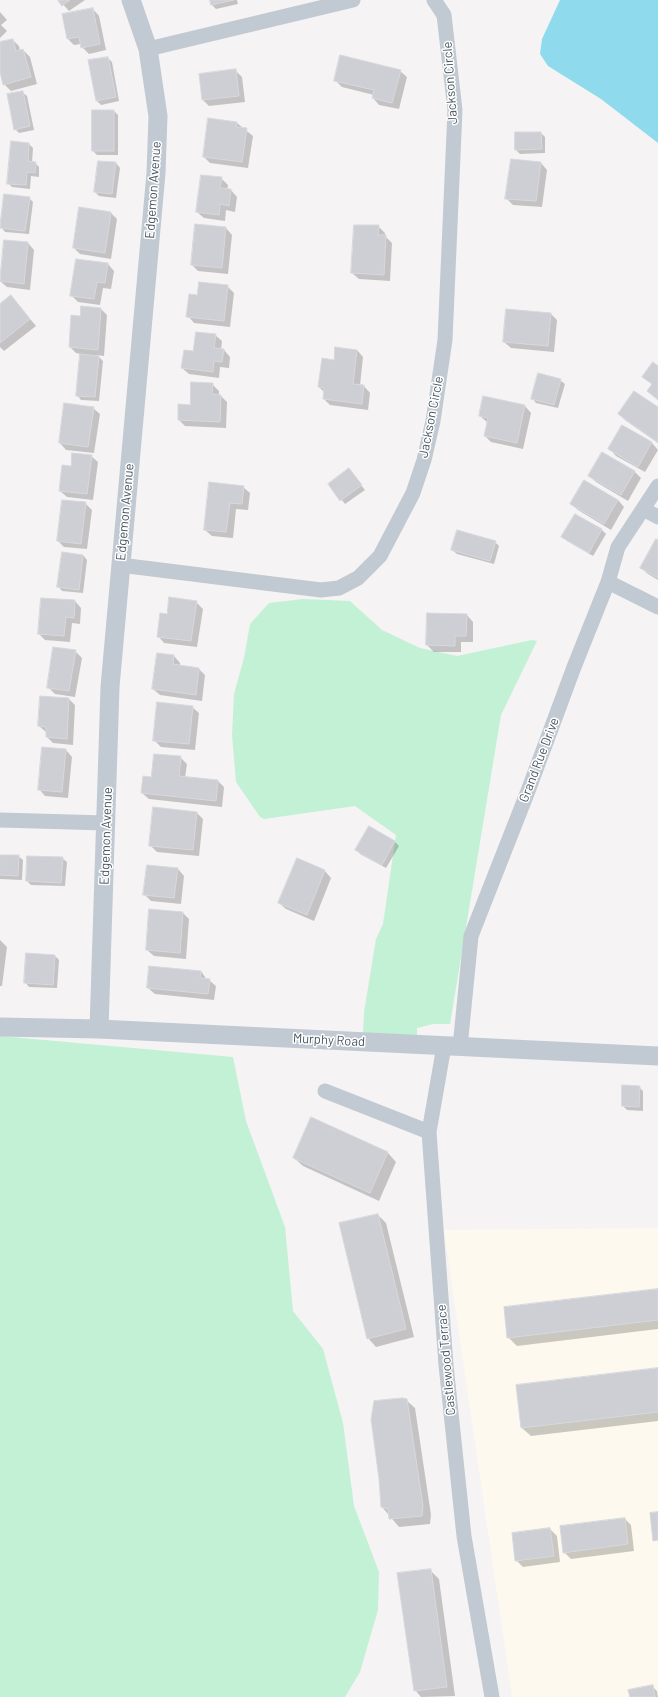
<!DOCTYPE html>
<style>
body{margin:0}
canvas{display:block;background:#f5f3f3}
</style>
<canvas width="658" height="1697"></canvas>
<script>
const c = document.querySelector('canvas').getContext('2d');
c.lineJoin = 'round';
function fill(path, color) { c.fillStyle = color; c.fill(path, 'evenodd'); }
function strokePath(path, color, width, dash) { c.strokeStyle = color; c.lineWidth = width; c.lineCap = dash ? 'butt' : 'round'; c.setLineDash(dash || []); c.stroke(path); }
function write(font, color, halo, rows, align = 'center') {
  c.font = font + ' Barlow,sans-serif'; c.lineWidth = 3; c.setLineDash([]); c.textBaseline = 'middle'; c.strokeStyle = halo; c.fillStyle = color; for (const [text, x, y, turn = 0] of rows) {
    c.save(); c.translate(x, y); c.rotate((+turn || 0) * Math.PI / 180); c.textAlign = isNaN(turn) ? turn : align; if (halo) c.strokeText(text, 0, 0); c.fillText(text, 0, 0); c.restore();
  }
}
fill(new Path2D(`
 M658,1228V1697H512L444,1230Z`), '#fdf9ef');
fill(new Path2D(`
 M303,599L350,601L382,630L420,648L457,656L532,640L537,641L501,715L450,1024H433L417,1028V1037L363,1034L364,1012L376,939L383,924L396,835L355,806L264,819L260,817L236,782L232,735L234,694L244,658L250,624L269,603Z
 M0,1036L233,1057L246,1121L285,1227L293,1311L323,1349L343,1423L354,1506L379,1572L378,1610L360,1672L345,1697H0Z`), '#c3f1d5');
fill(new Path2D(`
 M560,0H658V143L601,99L548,66L540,54L542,39Z`), '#90daee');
fill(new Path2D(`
 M59,0H85L69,11Z
 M211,0H237L238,4L216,9L212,5Z
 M93,9L99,16L106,50L89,54L82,47L81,44L74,45L68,39Z
 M0,12L7,20L1,25L7,31L0,38Z
 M13,40L19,46L20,51L23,50L30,57L37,84L11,91L4,84L0,68V43Z
 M108,58L112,62L119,101L101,105L97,101Z
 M235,70L242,77L245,102L209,106L203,100L200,74Z
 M400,71L407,77L399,109L379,105L373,98L374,95L342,87L335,80Z
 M22,92L27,96L34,130L19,133L15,129Z
 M114,111L118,115V155H97L93,151Z
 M237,123L253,136L248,168L210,163L204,157Z
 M516,133H541L545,137V153L520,154L516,150Z
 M29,144L33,148L32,163H35L39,167V177L31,176L30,189L12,187L8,183Z
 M512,160L541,163L547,170L542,207L513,205L506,198Z
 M116,163L120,168L116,198L99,196L95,192Z
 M221,178L228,185L227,190H231L237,197L235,212L226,210L225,221L204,218L197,212Z
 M29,198L33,202L29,234L5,232L1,227Z
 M80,208L111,213L117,219L111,259L80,254L74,248Z
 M378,226L385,233V236L392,243L390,281L359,279L352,273Z
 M226,228L232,235L228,274L198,271L192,265Z
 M28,243L34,250L30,290L7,287L0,281Z
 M108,264L114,271L111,289L103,288L100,305L78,302L71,295Z
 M227,286L234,293L230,327L194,323L188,316L198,296Z
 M11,296L36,326L4,351L0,347V305Z
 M82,307L101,309L107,315L104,356L97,355L103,361L99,401L81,400L77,395L81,354L76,353L70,347L81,317Z
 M551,314L557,320L554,352L511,348L504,342Z
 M215,335L222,341L221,350H224L230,357L229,368L220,367L219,378L189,374L182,368Z
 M357,350L363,357L360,386H364L370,393L368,410L330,405L324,399V392L319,387L335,361Z
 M560,380L565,384L558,408L536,403L532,398Z
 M212,384L219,391V396H221L227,402L226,428L185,426L179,420Z
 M484,397L525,406L531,413L523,449L491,442L485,436L488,423L480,416Z
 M65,404L93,408L100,414L94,453L66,450L60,443Z
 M658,409V443L625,420L619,414Z
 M623,426L652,443L658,450L645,472L616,456L610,449Z
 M91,456L98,462L93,500L67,497L60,491L71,467Z
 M634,471L641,478L628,501L596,482L589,476Z
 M351,473L365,490L345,504L329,484Z
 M243,487L250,493L248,510L236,509L233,538L212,536L205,530Z
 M618,500L624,507L611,530L578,510L571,504Z
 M85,503L92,510L87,549L64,547L58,541Z
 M575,515L602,530L606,534L593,556L567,541L563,537Z
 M658,541V580L648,574L641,568Z
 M495,542L499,546L494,564L457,554L452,550Z
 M63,553L83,555L87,560L83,593L62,591L58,586Z
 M75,601L81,608L80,624L72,623L70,642L45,640L39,634Z
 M196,602L203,609L197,647L164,643L158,636L168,615Z
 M428,614L467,615L473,622V642H461V652H434L427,645Z
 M75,651L82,658L75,697L55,694L48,687Z
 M174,656L180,663V666L199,669L205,675L202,701L160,695L153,689Z
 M69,699L75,705L73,745L53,743L47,737V733L39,726Z
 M192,707L199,713L195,750L161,747L154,740Z
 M66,750L72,757L68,798L45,796L39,789Z
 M180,757L187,764L185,778L218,781L224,787L222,807L149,799L142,793L152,778Z
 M197,813L203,819L199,856L157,852L150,845Z
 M369,827L395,842L399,846L386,868L360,854L356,849Z
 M0,856H18L23,860L22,880L0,879Z
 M62,858L67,862L65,886L31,885L27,881Z
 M297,860L325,871L331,878L314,921L286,909L279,903Z
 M178,869L184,876L181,904L151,901L144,894Z
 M183,913L189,919L186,959L154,956L147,950Z
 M0,940L7,947L2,986H0Z
 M55,956L59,960L57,988L29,987L25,982Z
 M201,971L207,980H209L216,986L214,1000L155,994L148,988Z
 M639,1087L643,1091V1111L627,1110L623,1106Z
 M311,1119L388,1153L396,1162L379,1201L303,1166L294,1158Z
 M378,1215L386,1223L414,1337L376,1347L368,1338Z
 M658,1290V1329L517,1346L508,1337Z
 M658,1369V1421L531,1436L522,1428Z
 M406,1400L415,1408L431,1515L430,1524L399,1527L382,1507Z
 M625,1519L631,1525L634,1551L571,1559L564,1552Z
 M550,1529L557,1536L560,1562L523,1567L516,1560Z
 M430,1570L439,1579L455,1696L421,1697L415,1690Z
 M652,1686L657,1691L658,1697H631Z`), '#0003');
const building = new Path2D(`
 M58,0H70L62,6Z
 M210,0H234L211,5Z
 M93,8L100,44L81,48L79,37L67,39L62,14Z
 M13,39L16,51L23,49L31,77L3,85L0,72V42Z
 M340,55L401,70L392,103L372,98L374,90L334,81Z
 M108,57L116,97L96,101L88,60Z
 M236,69L239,96L202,100L199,74Z
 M23,91L30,126L14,130L7,94Z
 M92,110H114V151H92Z
 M208,118L237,122L236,127L247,128L242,162L203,157Z
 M515,132H541L542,149L515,150Z
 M11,141L29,143L28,161L36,162L35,173L27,172L26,185L7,184Z
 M511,159L541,162L536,201L505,199Z
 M98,161L116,162L112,194L94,192Z
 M201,175L222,177L220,188L231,189L229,206L220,204L219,215L196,212Z
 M4,194L30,197L25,231L0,228Z
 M79,207L111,212L105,253L73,248Z
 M195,224L226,227L222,268L191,265Z
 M354,225H379L378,235H386L384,275L351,273Z
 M4,240L28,242L24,284L0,281Z
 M76,259L108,263L105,283L97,282L94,299L70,296Z
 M199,282L228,285L224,321L186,317L189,294L197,295Z
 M11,295L30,319L0,343V304Z
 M81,306L101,308L98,350L69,347L71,315L80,316Z
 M506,309L551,313L548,346L503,342Z
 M196,332L216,334L214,348L224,349L222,362L214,361L213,372L181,368L184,350L193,351Z
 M335,347L357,350L353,384L364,385L362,404L323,399L324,388L318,387L322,358L334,360Z
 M80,354L99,356L95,397L76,396Z
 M653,362L658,366V400L647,391L652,384L642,377Z
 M538,373L561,379L554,405L531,399Z
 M191,382L213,383L212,394L221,395L220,422L178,420V404L190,405Z
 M634,391L658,407V442L618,414Z
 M483,396L525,405L517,443L484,436L488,418L479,416Z
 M64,403L94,407L88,447L59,443Z
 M622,425L652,442L638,467L608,449Z
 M602,452L635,471L621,495L588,476Z
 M72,453L92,455L87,494L59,491L62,465L71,466Z
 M349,468L362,485L340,501L328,484Z
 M584,480L618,500L604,524L570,504Z
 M209,482L244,486L242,504L230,503L226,532L204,530Z
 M62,500L86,502L81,544L57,541Z
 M575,514L602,529L589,553L561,537Z
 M457,530L496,541L490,561L451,550Z
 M656,539L658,540V578L640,568Z
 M62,552L83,555L79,590L57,587Z
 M169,597L197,601L191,641L157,637L160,613L167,614Z
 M41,598L75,600L74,618L66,617L64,636L38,634Z
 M427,613L467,614L466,636H455V646L426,645Z
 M53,647L76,650L69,691L47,688Z
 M157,653L174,655L173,664L199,668L196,695L152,689Z
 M40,696L69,698L67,739L46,737V727L38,726Z
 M157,702L193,706L189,744L153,741Z
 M42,747L66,749L62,792L38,790Z
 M154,754L181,756L179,776L218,780L216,801L141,793L143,776L151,777Z
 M153,807L197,812L193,850L149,846Z
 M369,826L395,841L382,865L355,850Z
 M0,855H19L18,876L0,875Z
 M27,856L63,857L61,883L26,881Z
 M297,858L325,870L307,915L278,903Z
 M147,865L178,868L174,898L143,895Z
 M149,909L183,912L180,953L146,950Z
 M26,953L55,955L53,985L24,983Z
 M149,966L201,971L200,978L210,979L208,994L147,988Z
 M622,1085L640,1086L639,1107L622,1106Z
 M311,1117L388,1152L370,1193L293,1158Z
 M378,1214L406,1329L367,1339L339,1223Z
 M658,1289V1320L507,1338L504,1307Z
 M658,1368V1412L521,1428L516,1385Z
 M403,1398L407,1399L423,1506L422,1516L389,1519L388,1509L381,1507L379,1479L371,1419L374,1401Z
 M658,1512V1540L653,1541L650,1513Z
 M625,1518L628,1544L563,1553L560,1526Z
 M550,1528L554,1556L515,1561L512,1533Z
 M431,1569L447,1687L414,1691L397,1573Z
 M653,1685L655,1697H630L628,1690Z`);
fill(building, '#cdcfd5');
strokePath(building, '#d7d9de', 1);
strokePath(new Path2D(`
 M148,49L353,0
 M643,509L658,517
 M120,565L321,590L339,588L358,578L380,556L413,493L424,460L433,421L445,340L455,110L444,15L434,0
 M608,582L658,607
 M0,820L106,823
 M460,1047L471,936L528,791L574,667L608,582L618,547L658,486
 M325,1091L429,1132L446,1365L464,1536L492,1697
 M429,1132L444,1046`), '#c1cad2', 15);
strokePath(new Path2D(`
 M0,1027L99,1029L658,1056
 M99,1029L110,687L156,173L158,116L148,49L131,0`), '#c1cad2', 19);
write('13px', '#4a5661', '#fff', [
 ["Jackson Circle",450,83,-94],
 ["Edgemon Avenue",153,190,-86],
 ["Jackson Circle",431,417,-79],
 ["Edgemon Avenue",125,512,-85],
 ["Grand Rue Drive",539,760,-69],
 ["Edgemon Avenue",106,836,-88],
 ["Murphy Road",329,1040,3],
 ["Castlewood Terrace",446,1360,-95]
]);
</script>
